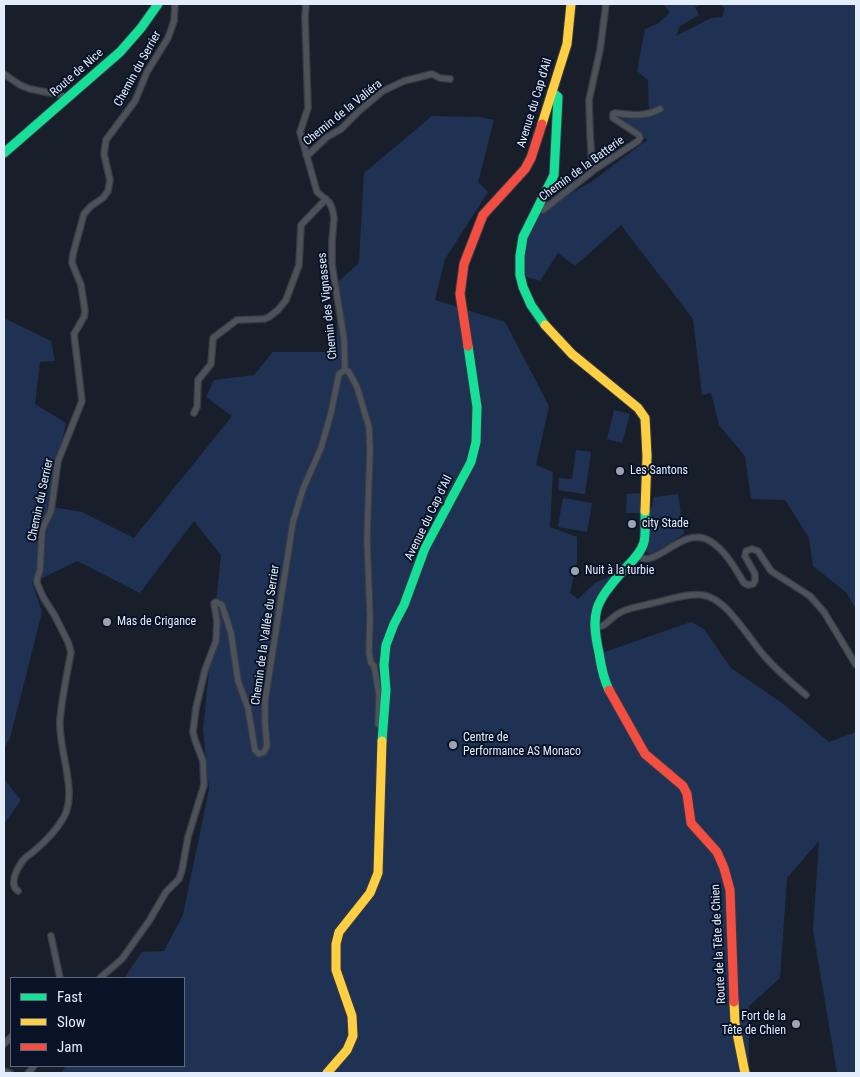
<!DOCTYPE html>
<meta charset="utf-8">
<style>
body{margin:0}
#map{position:relative;width:860px;height:1077px;overflow:hidden;background:#191f2a;font-family:"Roboto Condensed",sans-serif}
canvas{display:block}
.frame{position:absolute;inset:0;border:5px solid #e3ecfb;pointer-events:none}
.legend{position:absolute;left:10px;top:977px;width:175px;height:90px;box-sizing:border-box;background:#081328;border:1px solid #606a7c;margin:0;padding:6px 9px;list-style:none;font-size:15px;color:#e3ecfb}
.legend li{display:flex;align-items:center;gap:10px;height:25px}
.legend b{width:25px;border:1px solid #606a7c}
</style>
<div id="map">
<canvas width="860" height="1077"></canvas>
<div class="frame"></div>
<ul class="legend">
<li><b style="height:6px;background:#16e098"></b>Fast</li>
<li><b style="height:6px;background:#ffcf43"></b>Slow</li>
<li><b style="height:6px;background:#f24e42"></b>Jam</li>
</ul>
</div>
<script>
const c = document.querySelector('canvas').getContext('2d');
c.lineJoin = 'round';
function fill(path, color) { c.fillStyle = color; c.fill(path, 'evenodd'); }
function strokePath(path, color, width, dash) { c.strokeStyle = color; c.lineWidth = width; c.lineCap = dash ? 'butt' : 'round'; c.setLineDash(dash || []); c.stroke(path); }
function write(font, color, halo, rows, align = 'center') {
  c.font = font + ' "Roboto Condensed",sans-serif'; c.lineWidth = 4; c.setLineDash([]); c.textBaseline = 'middle'; c.strokeStyle = halo; c.fillStyle = color; for (const [text, x, y, turn = 0] of rows) {
    c.save(); c.translate(x, y); c.rotate((+turn || 0) * Math.PI / 180); c.textAlign = isNaN(turn) ? turn : align; if (halo) c.strokeText(text, 0, 0); c.fillText(text, 0, 0); c.restore();
  }
}
fill(new Path2D(`
 M663,4H701L695,7L699,15L680,26L676,36L711,18L722,17L725,8L719,4H856V609L847,593L813,566L809,538L785,500L751,499L745,456L719,425L711,393L702,395L693,319L621,225L575,266L558,253L540,281L524,276L525,243L536,214L591,182L647,140L620,118L649,115L648,80L637,71L645,29L659,23L670,12Z
 M432,116L480,117L494,120L478,182L488,192L445,259L435,300L505,322L549,406L536,465L553,472L550,527L577,537V562L570,593L578,599L595,583L613,575L598,601L589,627L596,655L691,622L704,629L731,668L782,703L829,742L856,732V1073H837L813,930L819,841L787,878L780,978L749,1006V1073H61L66,1066H184V978H124L142,952L164,951L183,915L209,789L203,729L221,555L194,521L140,593L77,561L32,583L42,612L10,738L4,749V318L51,341L55,361L40,362L35,404L66,423L47,506L82,512L134,538L232,416L206,397L214,380L254,375L273,352H336L339,281L359,263L364,173Z
 M614,410L630,414L622,443L607,439Z
 M576,450L591,452L585,494L558,490L559,478L572,479Z
 M642,493L641,513H626L627,494Z
 M678,494L684,534C675,539 658,552 650,554L646,552L648,545L649,509L652,507L654,497Z
 M563,498L592,503L587,532L558,527Z
 M4,779L21,800L4,824Z`), '#203254');
const street = new Path2D(`
 M306,4L305,17L308,108L300,132L317,192L329,202L332,208L334,218L332,242V265L344,339L345,370L349,372L357,387L369,427L370,449L367,539L370,616L369,653L371,663L374,666L379,694L378,724L382,727
 M4,74L20,85L30,89L61,95L66,99
 M306,155L309,154L327,137L341,129L358,112L383,91L404,81L432,74L440,78L450,79
 M594,170L592,165L590,133L589,100L600,50L606,4
 M537,210H543L594,170L638,141L640,138L639,135L613,118V114L615,113C632,115 645,117 660,109
 M194,413L197,407L198,380L211,364L213,338L237,320L264,319L269,317L278,310L286,300L299,265L301,225L326,199
 M637,555C655,572 682,524 710,541C725,550 735,568 744,583L748,585L753,584L755,581V574L745,556L746,551L752,549L758,551L771,571L810,596L824,612L856,665
 M594,628C604,628 609,620 616,615C625,608 638,607 649,604C665,601 685,593 702,595C729,598 750,643 769,661C780,673 793,684 806,695
 M18,891C8,884 18,866 25,858C28,855 31,854 34,851C45,842 57,829 64,817C78,790 58,750 60,720C62,697 67,674 71,652L68,642L55,616L43,597L37,583V579L40,570L42,532L44,525L51,511L58,461L82,401L74,334L84,317L85,311L81,285L72,263L73,254L84,214L91,206L103,198L108,191L110,180L104,154L106,140L135,101L147,72L168,38L174,21L175,4
 M51,936L60,978
 M100,978L122,959L149,921L166,892L179,879L182,870L188,837L204,785L203,761L195,740L193,732L196,708L205,670L216,641L217,621L214,603L216,602L222,605L231,633L238,681L248,708L255,750L259,754L264,752L267,746L265,723V701L293,522L303,489L321,448L331,413L339,374L345,370
 M4,1044L11,1037
 M4,1071L10,1073
 M28,1073L34,1066`);
const fast = new Path2D(`
 M4,153L120,52L141,28L158,4
 M545,325L531,305L523,287L520,275V256L523,237L554,175L558,97L552,92
 M609,690C603,678 601,666 599,653C590,613 595,603 621,573C629,564 641,554 644,542C646,533 645,520 645,511
 M382,741L386,690L384,665L386,645L394,624L404,605L425,548L471,462L476,442L477,407L468,346`);
const slow = new Path2D(`
 M542,124L567,44L571,4
 M545,325L572,354L638,408L645,418L647,456L645,511
 M734,1002L735,1023L745,1073
 M327,1073L347,1050L353,1036L352,1016L336,970V944L339,932L370,893L378,873L382,741`);
const jam = new Path2D(`
 M468,346L460,294L464,264L483,215L525,169L531,158L542,124
 M609,690L645,754L683,786L687,794L691,823L717,852L724,868L730,890L734,1002`);
strokePath(street, '#363b44', 8);
strokePath(fast, '#363b44', 11);
strokePath(slow, '#363b44', 11);
strokePath(jam, '#363b44', 11);
strokePath(street, '#4c515a', 5.5);
strokePath(fast, '#16e098', 9);
strokePath(slow, '#ffcf43', 9);
strokePath(jam, '#f24e42', 9);
for (const [x, y, r, color] of [
 [620,471,5,"#9ca4b2"],
 [632,524,5,"#9ca4b2"],
 [575,571,5,"#9ca4b2"],
 [107,622,5,"#9ca4b2"],
 [453,745,5,"#9ca4b2"],
 [796,1024,5,"#9ca4b2"]
]) { const dot = new Path2D(); dot.arc(x, y, r, 0, 2 * Math.PI); c.fillStyle = color; c.fill(dot); strokePath(dot, '#081328', 2); }
write('12px', '#e3ecfb', '#081328', [
 ["Chemin du Serrier",138,69,-61],
 ["Route de Nice",77,73,-41],
 ["Avenue du Cap d'Ail",535,103,-73],
 ["Chemin de la Valiéra",343,113,-39],
 ["Chemin de la Batterie",582,169,-36],
 ["Chemin des Vignasses",328,306,-96],
 ["Chemin du Serrier",41,500,-78],
 ["Avenue du Cap d'Ail",429,518,-64],
 ["Chemin de la Vallée du Serrier",266,635,-82],
 ["Route de la Tête de Chien",719,944,-93]
]);
write('12px', '#e3ecfb', '#081328', [
 ["Les Santons",630,471],
 ["city Stade",642,524],
 ["Nuit à la turbie",585,571],
 ["Mas de Crigance",117,622],
 ["Centre de",463,738],
 ["Performance AS Monaco",463,752],
 ["Fort de la",786,1017,"right"],
 ["Tête de Chien",786,1031,"right"]
], 'left');
</script>
